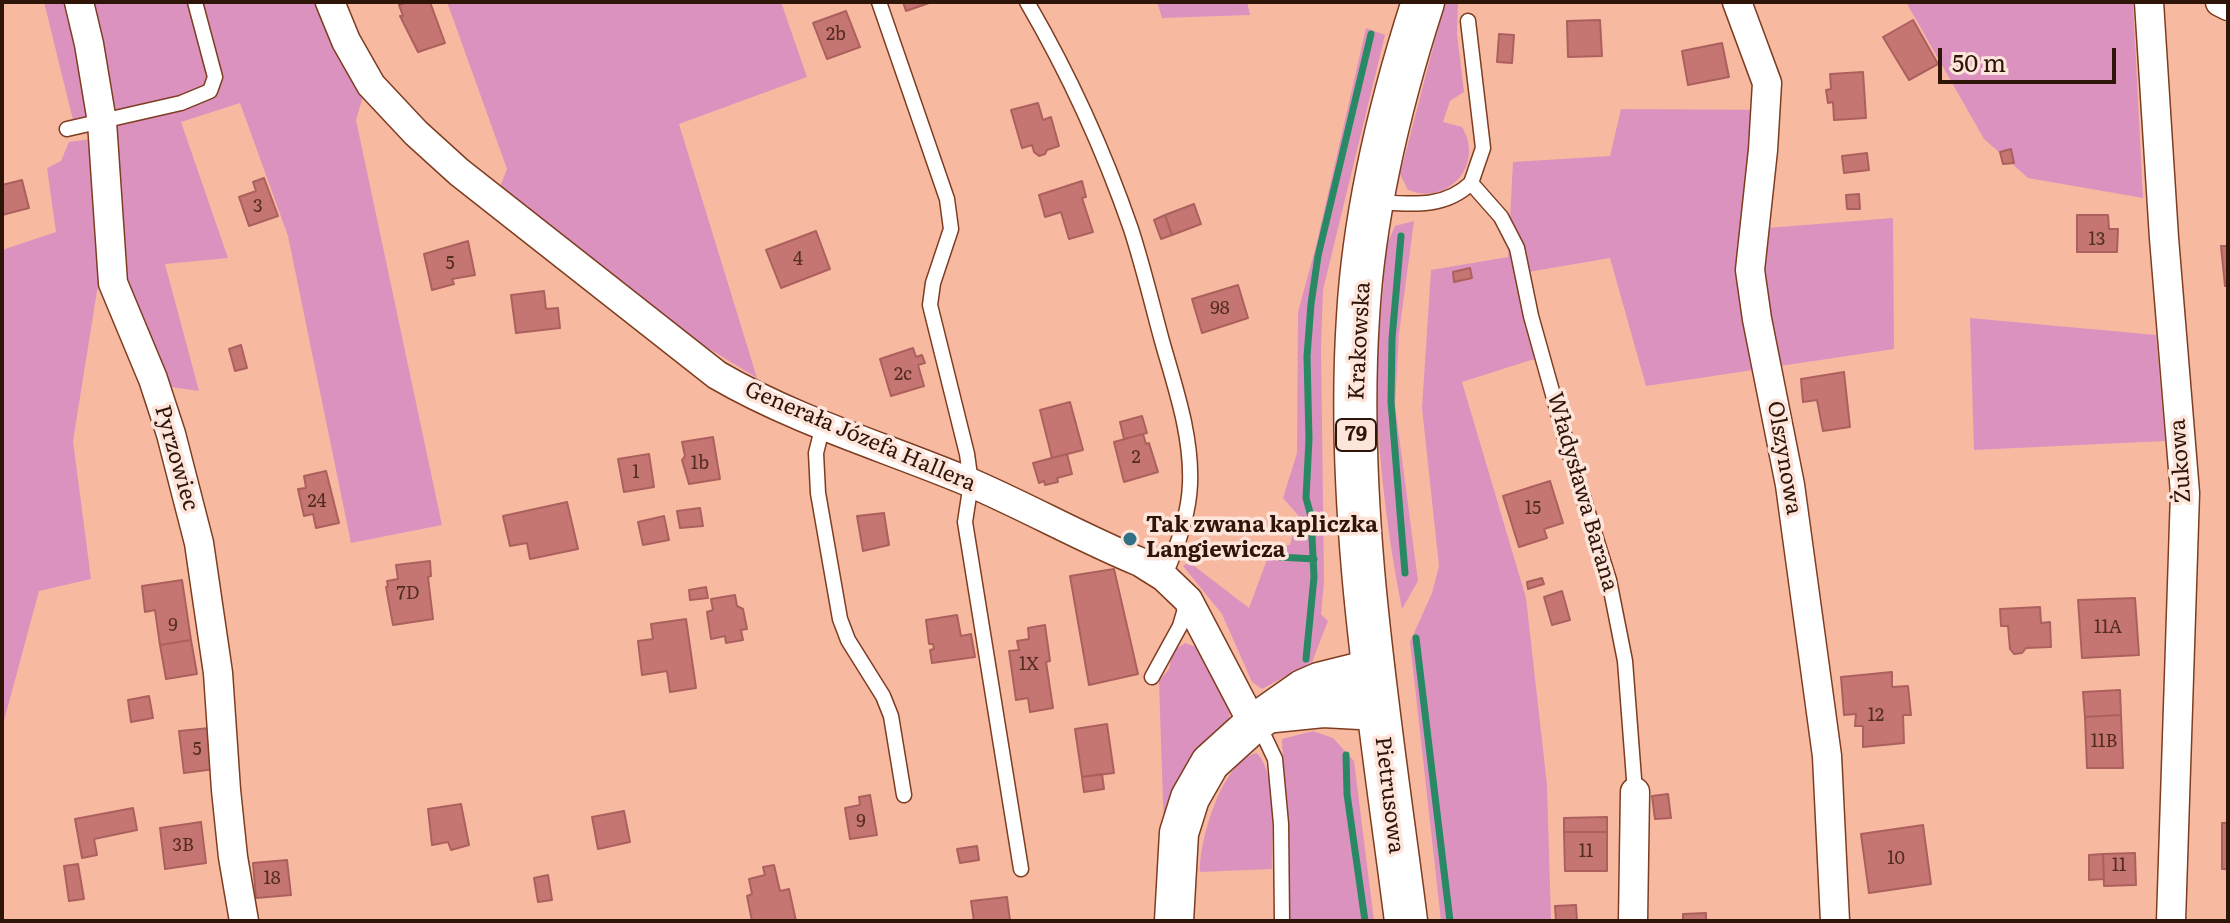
<!DOCTYPE html>
<meta charset="utf-8">
<style>
body{margin:0}
#map{position:relative;width:2230px;height:923px;overflow:hidden;background:#f7baa1;font-family:Literata,serif}
canvas{display:block}
.frame{position:absolute;inset:0;border:4px solid #2f1408;pointer-events:none}
.scale{position:absolute;left:1938px;top:48px;width:178px;height:36px;box-sizing:border-box;border:4px solid #2f1408;border-top:0;padding-left:10px;font-size:24px;line-height:28px;white-space:nowrap;color:#2f1408;-webkit-text-stroke:6px #fde5db;paint-order:stroke}
</style>
<div id="map">
<canvas width="2230" height="923"></canvas>
<div class="frame"></div>
<div class="scale">50 m</div>
</div>
<script>
const c = document.querySelector('canvas').getContext('2d');
c.lineJoin = 'round';
function fill(path, color) { c.fillStyle = color; c.fill(path, 'evenodd'); }
function strokePath(path, color, width, dash) { c.strokeStyle = color; c.lineWidth = width; c.lineCap = dash ? 'butt' : 'round'; c.setLineDash(dash || []); c.stroke(path); }
function write(font, color, halo, rows, align = 'center') {
  c.font = font + ' Literata,serif'; c.lineWidth = 7; c.setLineDash([]); c.textBaseline = 'middle'; c.strokeStyle = halo; c.fillStyle = color; for (const [text, x, y, turn = 0] of rows) {
    c.save(); c.translate(x, y); c.rotate((+turn || 0) * Math.PI / 180); c.textAlign = isNaN(turn) ? turn : align; if (halo) c.strokeText(text, 0, 0); c.fillText(text, 0, 0); c.restore();
  }
}
fill(new Path2D(`
 M44,2H73L95,109L87,117L73,120Z
 M88,2H321L364,93L356,120L442,525L351,543L288,236L240,103L181,122L228,258L165,264L199,391L164,386L122,279Z
 M447,2H781L807,77L679,124L757,378L700,343L500,187L507,169Z
 M1157,2H1247L1250,15L1162,18Z
 M1445,2H1458L1457,34L1464,92L1450,101L1443,122L1462,127C1485,165 1448,206 1408,190L1400,174Z
 M1906,2H2133L2143,198L2028,178L1984,139Z
 M1366,28L1385,35L1323,290L1321,347L1324,581L1321,614L1328,621L1312,662L1262,689L1252,682L1222,614L1183,566L1189,562L1249,608L1272,546L1290,545L1298,515L1283,498L1297,453L1298,312L1316,246Z
 M1621,109L1776,110L1767,228L1893,218L1894,349L1646,386L1610,258L1528,272L1551,361L1531,360L1462,382L1526,598L1547,785L1551,921H1441L1410,642L1432,593L1439,566L1422,408L1431,270L1508,257L1513,162L1610,156Z
 M92,139L103,278L97,291L73,441L91,579L39,591L2,728V250L56,232L47,168L61,161L69,142Z
 M1414,221L1399,334L1395,405L1418,581L1402,609C1390,549 1382,488 1378,427C1374,367 1382,304 1387,244L1395,226Z
 M1970,318L2156,335L2165,441L1974,450Z
 M1185,643L1199,648L1230,710L1229,721L1164,833L1159,681L1169,669L1173,651Z
 M1313,731L1333,738L1354,761L1374,921H1285L1288,865L1282,739Z
 M1257,753C1279,778 1271,836 1272,869L1200,872C1199,841 1222,760 1257,753Z`), '#dc92be');
strokePath(new Path2D(`
 M1401,236L1392,339L1391,402L1405,573
 M1279,557L1314,559
 M1416,638L1450,921
 M1306,659L1314,577L1311,516L1306,498L1309,439L1307,356L1311,304L1318,256L1371,34
 M1346,755L1347,794L1365,921`), '#298964', 7);
const building = new Path2D(`
 M408,2H430L445,43L418,52L400,16H403L399,5Z
 M903,2H929V3L906,11Z
 M846,11L860,47L827,59L813,23Z
 M1600,20L1602,56L1568,57L1567,21Z
 M1913,20L1938,64L1909,80L1883,37Z
 M1499,34L1514,35L1512,63L1497,62Z
 M1722,43L1729,77L1688,85L1682,51Z
 M1863,72L1866,118L1834,120L1833,102L1828,103L1826,90L1831,89L1830,74Z
 M1038,103L1043,120L1051,117L1059,146L1047,150L1045,154L1039,156L1034,152L1032,145L1022,148L1011,110Z
 M2011,149L2014,163L2003,164L2000,152Z
 M1867,153L1869,170L1844,173L1842,156Z
 M264,178L278,216L249,226L239,197L256,191L253,182Z
 M22,180L29,208L2,215V185Z
 M1082,181L1086,197L1082,198L1093,232L1069,239L1061,212L1045,217L1039,195Z
 M1859,194L1860,209H1847L1846,195Z
 M1194,204L1201,224L1172,235L1165,215Z
 M1165,215L1172,235L1161,239L1154,220Z
 M2077,215H2108L2109,229H2118L2117,252H2077Z
 M816,231L830,269L781,288L766,250Z
 M468,241L475,275L452,279L454,284L432,290L424,254Z
 M2221,246H2228V286H2225Z
 M1470,268L1472,278L1454,282L1453,272Z
 M1238,285L1248,318L1202,333L1192,299Z
 M544,291L546,309L558,308L560,328L516,333L511,295Z
 M241,345L247,368L235,371L229,349Z
 M913,348L916,357L922,355L925,363L918,365L924,386L891,396L880,359Z
 M1844,372L1850,427L1823,431L1817,400L1803,402L1801,379Z
 M1070,402L1083,450L1052,458L1040,410Z
 M1142,416L1147,433L1124,439L1120,422Z
 M1143,434L1146,444L1149,443L1158,472L1124,482L1114,442Z
 M713,437L720,479L689,484L682,460L685,456L682,442Z
 M649,454L654,487L624,492L618,459Z
 M1067,454L1072,474L1057,478L1058,482L1045,485L1044,481L1039,483L1033,463Z
 M326,471L339,523L316,528L313,514L304,516L298,489L306,488L304,476Z
 M1550,481L1563,523L1544,529L1547,538L1519,547L1503,496Z
 M567,502L578,549L530,559L527,543L510,546L503,516Z
 M700,508L703,526L680,528L677,511Z
 M884,513L889,545L863,551L857,516Z
 M664,516L669,540L643,545L638,522Z
 M430,561L431,576L428,577L433,619L393,625L386,587L388,586L387,581L398,579L396,565Z
 M1114,569L1138,674L1089,685L1070,576Z
 M1542,578L1544,584L1528,589L1527,582Z
 M182,580L191,640L160,645L155,610L145,612L142,586Z
 M706,587L708,598L690,600L689,590Z
 M1562,591L1570,620L1552,625L1544,597Z
 M735,595L737,606L743,609L747,629L741,630L743,640L726,643L725,636L711,639L707,612L713,610L711,599Z
 M2135,598L2139,655L2082,658L2078,600Z
 M2040,607L2041,623L2050,622L2051,647L2026,648L2022,653L2014,654L2010,649L2008,626H2001L2000,609Z
 M957,615L961,636L971,634L975,657L932,663L930,650L934,649L933,644H929L926,620Z
 M686,619L696,688L670,692L667,671L642,675L638,641L653,639L651,624Z
 M1045,625L1050,661L1046,662L1053,708L1030,712L1028,698L1016,700L1009,651L1019,650L1017,641L1029,639L1028,628Z
 M191,640L197,674L166,679L160,645Z
 M1892,672V687L1908,686L1911,715H1903L1904,743L1863,747V726H1855L1856,714L1844,715L1841,677Z
 M2120,690L2121,715L2085,717L2083,692Z
 M149,696L153,718L131,722L128,700Z
 M2121,715L2123,768H2087L2085,717Z
 M1107,724L1114,773L1082,777L1075,729Z
 M210,728L215,769L184,773L179,731Z
 M1102,774L1104,789L1084,792L1082,777Z
 M1668,794L1671,818L1655,819L1652,796Z
 M870,795L877,835L850,839L845,808L860,805L859,797Z
 M461,804L469,845L451,850L448,842L432,845L428,809Z
 M133,808L137,830L94,839L97,855L82,858L75,819Z
 M624,811L630,842L598,849L592,817Z
 M1607,817V832H1564V818Z
 M201,822L206,863L165,869L160,828Z
 M2222,823H2228V869H2222Z
 M1923,825L1931,884L1869,893L1861,834Z
 M1564,832H1607V871H1565Z
 M977,846L979,860L960,863L957,849Z
 M2135,853L2136,885L2104,886L2103,854Z
 M2103,854L2104,879L2089,880V855Z
 M287,860L291,895L256,898L253,863Z
 M78,864L84,899L69,901L64,866Z
 M774,865L780,891L789,889L796,921H752L747,896L752,894L749,879L765,875L763,867Z
 M548,875L552,900L538,902L534,878Z
 M1007,897L1010,921H974L971,901Z
 M1576,905L1577,921H1556L1555,906Z
 M1706,913V921H1683V914Z`);
fill(building, '#c57672');
strokePath(building, '#ac605d', 2);
const lane = new Path2D(`
 M879,2L947,199L951,229L933,283L930,305L967,454L971,483L965,522L1021,869
 M1027,2C1069,74 1104,151 1131,229C1143,266 1152,304 1162,341C1175,387 1192,435 1190,484C1189,516 1177,548 1164,577
 M1468,21L1483,148L1471,183
 M67,129L181,103L210,91L215,77L195,2
 M1376,202C1411,204 1444,209 1471,183L1501,217L1517,248L1531,316L1569,452L1609,580L1625,661L1635,792
 M823,425L816,453L818,493L840,619L848,640L883,696L891,716L904,795
 M1152,677L1180,626L1187,602
 M1253,724L1265,738L1275,759L1281,824L1282,921`);
const street = new Path2D(`
 M79,2L89,44L102,122L113,283L153,379L171,434L199,543L218,673L226,790L233,857L244,921
 M330,2L346,41L371,85L416,133L459,172L717,375C796,421 885,447 969,482C1027,507 1082,538 1140,562L1164,577L1188,600L1253,724
 M1737,2L1767,83L1763,150L1750,270L1757,319L1790,485L1827,756L1835,921
 M2149,2L2164,238L2185,493L2171,921
 M2220,2L2228,6
 M1633,921L1635,792`);
const secondary = new Path2D(`
 M1274,713L1323,708L1379,711
 M1174,921L1179,833L1190,798L1210,763L1253,724L1303,689L1319,682L1375,668`);
const primary = new Path2D(`
 M1406,921C1381,724 1345,516 1358,317C1364,213 1391,101 1423,2`);
strokePath(lane, '#7e3d20', 17);
strokePath(street, '#7e3d20', 31);
strokePath(secondary, '#7e3d20', 41);
strokePath(primary, '#7e3d20', 45);
strokePath(lane, '#fff', 14);
strokePath(street, '#fff', 28);
strokePath(secondary, '#fff', 38);
strokePath(primary, '#fff', 42);
for (const [x, y, r, color] of [
 [1130,539,8,"#327086"]
]) { const dot = new Path2D(); dot.arc(x, y, r, 0, 2 * Math.PI); c.fillStyle = color; c.fill(dot); strokePath(dot, '#fde5db', 3); }
write('18px', '#542c22', null, [
 ["2b",836,35],
 ["3",258,207],
 ["13",2097,240],
 ["4",798,260],
 ["5",450,264],
 ["98",1220,309],
 ["2c",903,375],
 ["2",1136,458],
 ["1b",700,464],
 ["1",636,473],
 ["24",317,502],
 ["15",1533,509],
 ["7D",408,594],
 ["9",173,626],
 ["11A",2108,628],
 ["1X",1029,665],
 ["12",1876,716],
 ["11B",2104,742],
 ["5",197,750],
 ["9",861,822],
 ["3B",183,846],
 ["11",1586,852],
 ["10",1896,859],
 ["11",2119,866],
 ["18",272,879]
]);
for (const [x, y, w] of [
 [1356,435,40]
]) { const box = new Path2D(); box.roundRect(x - w / 2, y - 16, w, 32, 6); c.fillStyle = '#fde5db'; c.fill(box); strokePath(box, '#2f1408', 2); }
write('bold 20px', '#2f1408', null, [
 ["79",1356,435]
]);
write('22px', '#2f1408', '#fde5db', [
 ["Krakowska",1360,341,-87],
 ["Generała Józefa Hallera",860,437,23],
 ["Pyrzowiec",176,458,74],
 ["Olszynowa",1784,458,80],
 ["Żukowa",2181,461,-94],
 ["Władysława Barana",1582,492,74],
 ["Pietrusowa",1389,795,83]
]);
write('bold 22px', '#2f1408', '#fde5db', [
 ["Tak zwana kapliczka",1146,526],
 ["Langiewicza",1146,551]
], 'left');
</script>
